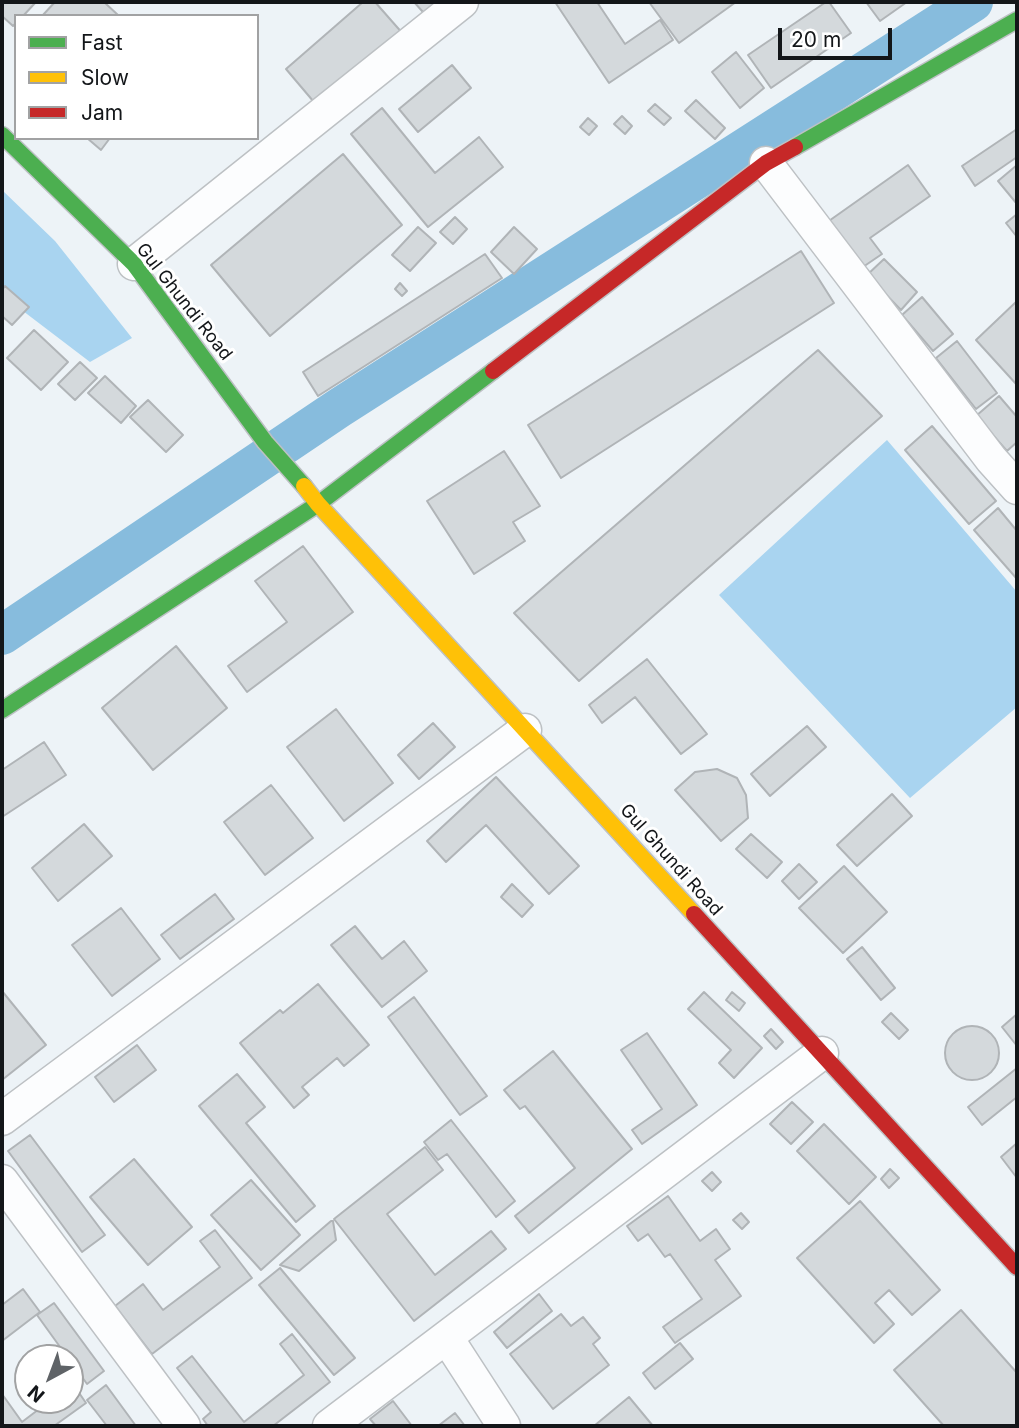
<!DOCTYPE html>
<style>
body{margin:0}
#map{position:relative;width:1019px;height:1428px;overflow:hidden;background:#edf3f7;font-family:Inter,sans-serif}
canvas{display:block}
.frame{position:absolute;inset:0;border:4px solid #131619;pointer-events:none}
.legend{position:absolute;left:14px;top:14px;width:245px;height:126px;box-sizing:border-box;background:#fff;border:2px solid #a1a2a3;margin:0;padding:9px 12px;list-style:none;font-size:21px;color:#131619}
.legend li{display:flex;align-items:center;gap:14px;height:35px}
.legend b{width:35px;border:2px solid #a1a2a3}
.north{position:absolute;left:14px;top:1344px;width:70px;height:70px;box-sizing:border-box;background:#fff;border:2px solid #a1a2a3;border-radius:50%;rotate:221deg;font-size:19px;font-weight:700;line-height:28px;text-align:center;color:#131619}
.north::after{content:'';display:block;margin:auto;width:24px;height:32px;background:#5f6367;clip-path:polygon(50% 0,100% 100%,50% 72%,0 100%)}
.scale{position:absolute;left:778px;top:28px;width:114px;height:32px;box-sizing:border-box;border:4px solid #131619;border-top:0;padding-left:9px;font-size:21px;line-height:24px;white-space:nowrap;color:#131619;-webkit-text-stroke:5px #fff;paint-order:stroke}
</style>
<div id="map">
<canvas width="1019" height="1428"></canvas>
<div class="frame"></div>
<ul class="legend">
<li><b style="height:9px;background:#4caf50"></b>Fast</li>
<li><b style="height:9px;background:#ffc107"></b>Slow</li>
<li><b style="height:9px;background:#c62828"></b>Jam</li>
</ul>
<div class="north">N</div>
<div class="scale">20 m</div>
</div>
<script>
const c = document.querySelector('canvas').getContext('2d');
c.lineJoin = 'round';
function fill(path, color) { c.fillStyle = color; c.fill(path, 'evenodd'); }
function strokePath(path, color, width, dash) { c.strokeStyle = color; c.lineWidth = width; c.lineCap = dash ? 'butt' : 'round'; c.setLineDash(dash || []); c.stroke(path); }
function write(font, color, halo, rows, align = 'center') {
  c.font = font + ' Inter,sans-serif'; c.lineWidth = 6; c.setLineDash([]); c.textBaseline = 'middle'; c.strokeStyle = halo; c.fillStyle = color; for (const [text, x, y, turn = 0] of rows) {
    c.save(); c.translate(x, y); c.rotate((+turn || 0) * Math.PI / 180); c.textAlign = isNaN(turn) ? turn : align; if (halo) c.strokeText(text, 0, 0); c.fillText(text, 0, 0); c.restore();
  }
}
fill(new Path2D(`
 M2,190L55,241L132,338L90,362L2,295Z
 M887,440L1017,592V707L910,798L719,595Z`), '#a9d4f0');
strokePath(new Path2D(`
 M2,635L339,408L973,2`), '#87bcdd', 40);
const building = new Path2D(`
 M2,2H36L23,16H16V23L13,26L2,16Z
 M55,2H104L119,16H42Z
 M363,2H375L404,35L319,108L286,69Z
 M414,2H453L431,21Z
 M555,2H597L625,44L660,20L673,40L609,83Z
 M649,2H736L679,43Z
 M826,2H829L851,33L771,88L748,55Z
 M866,2H907L880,21Z
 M736,52L764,88L740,108L712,72Z
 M452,65L471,88L418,132L399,109Z
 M696,100L725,128L715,139L685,111Z
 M655,104L671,118L664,125L648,111Z
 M382,108L435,173L479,137L503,167L428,227L351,134Z
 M622,116L632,126L625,134L614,124Z
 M588,118L597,126L589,135L580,127Z
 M1017,129V157L975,186L962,166Z
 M87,138H110L101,150Z
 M343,154L402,225L270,336L211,265Z
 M908,165L930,196L870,238L882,254L860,269L826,223Z
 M1017,165V204L998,181Z
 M1017,214V237L1006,223Z
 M455,217L467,229L453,244L440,232Z
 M418,227L436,243L410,271L392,255Z
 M514,227L537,249L514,274L491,252Z
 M801,251L834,303L561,478L528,425Z
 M485,254L502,278L318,396L303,372Z
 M884,259L917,292L901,310L867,275Z
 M400,283L407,291L402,296L395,289Z
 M5,286L29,307L12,325L2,316V290Z
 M922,297L953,334L933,351L902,315Z
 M1017,301V385L976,340Z
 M34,330L68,362L41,390L7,358Z
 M957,341L997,393L976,409L936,358Z
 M818,350L882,416L579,681L514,613Z
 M80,362L97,378L75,400L58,384Z
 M105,376L136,406L121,423L88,393Z
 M999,396L1017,417V442L1007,451L976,416Z
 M148,400L183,435L166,452L130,417Z
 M932,426L996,501L969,524L905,450Z
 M504,451L540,506L513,522L525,541L474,574L427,501Z
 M998,508L1017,531V579L974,530Z
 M303,546L353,612L247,692L228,666L287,622L255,581Z
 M176,646L227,708L153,770L102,708Z
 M647,659L707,734L681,754L635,697L602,723L589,705Z
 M336,709L393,783L344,821L287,747Z
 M433,723L455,747L419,779L398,755Z
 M807,726L826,747L770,796L751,774Z
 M44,742L66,775L2,817V770Z
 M717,769L737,778L746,795L748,818L721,841L675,790L695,772Z
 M496,777L579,866L549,894L486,825L446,862L427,841Z
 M271,785L313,838L265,875L224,822Z
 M892,794L912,816L857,866L837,845Z
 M84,824L112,856L58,901L32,868Z
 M751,834L782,862L767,878L736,849Z
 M799,864L817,882L799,899L782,881Z
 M844,866L887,912L843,953L799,908Z
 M512,884L533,905L522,917L501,897Z
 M215,894L234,919L180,959L161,935Z
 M121,908L160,959L112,996L72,945Z
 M355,926L382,959L404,941L427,971L382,1007L331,945Z
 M862,947L895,988L881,1000L847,959Z
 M318,984L369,1045L344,1066L337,1058L302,1087L309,1095L294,1108L240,1043L280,1010L283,1013Z
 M2,991L46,1045L2,1080Z
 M704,992L762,1048L734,1078L719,1063L731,1050L688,1009Z
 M732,992L745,1003L739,1011L726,1000Z
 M414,997L487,1096L460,1115L388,1017Z
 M891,1013L908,1030L899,1039L882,1022Z
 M1017,1014V1046L1002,1027Z
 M945 1053a27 27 0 1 1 54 0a27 27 0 1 1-54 0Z
 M771,1029L783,1042L776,1049L764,1036Z
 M647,1033L697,1105L642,1144L632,1130L662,1109L621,1050Z
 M137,1045L156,1070L114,1102L95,1077Z
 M553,1051L632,1149L529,1233L515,1216L575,1168L525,1106L520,1109L504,1090Z
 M1017,1068V1097L982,1125L968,1107Z
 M237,1074L265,1107L246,1123L315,1206L296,1222L199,1106Z
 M792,1102L813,1122L791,1144L770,1124Z
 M451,1120L515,1201L496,1217L447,1154L438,1160L424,1142Z
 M824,1124L876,1177L849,1204L797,1151Z
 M30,1135L105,1235L82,1252L8,1151Z
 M1017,1143V1178L1001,1157Z
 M425,1147L443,1170L387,1214L435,1275L491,1231L506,1249L414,1321L334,1219Z
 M134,1159L192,1227L148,1265L90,1197Z
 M890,1169L899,1178L889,1188L881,1179Z
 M712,1172L721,1182L712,1191L702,1181Z
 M251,1180L300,1235L261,1270L211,1215Z
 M668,1196L700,1241L716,1229L730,1249L715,1260L741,1296L675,1343L663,1327L702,1299L670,1254L665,1257L648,1234L638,1241L627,1226Z
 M860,1201L940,1290L912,1315L889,1290L875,1303L894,1324L874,1343L797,1258Z
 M741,1213L749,1222L742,1229L733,1220Z
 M331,1221H333L336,1240L299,1271L280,1265Z
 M215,1230L252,1278L152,1354L115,1306L143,1284L163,1310L220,1267L200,1241Z
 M280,1268L355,1358L334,1375L259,1285Z
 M23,1289L40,1312L2,1341V1305Z
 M539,1294L552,1311L507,1348L494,1332Z
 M54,1303L104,1371L87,1384L70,1360V1358H68L37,1315Z
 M961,1310L1017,1373V1426H944L894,1370Z
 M561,1314L571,1326L583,1317L600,1338L593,1344L609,1365L553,1409L510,1354Z
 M292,1334L330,1382L273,1426H208L203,1419L211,1412L177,1368L192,1356L244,1422L304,1375L280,1344Z
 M680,1343L693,1359L655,1389L643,1373Z
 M73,1384L86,1403L54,1426H2V1394L22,1422L51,1400H70V1386Z
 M106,1385L136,1426H107L87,1400Z
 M629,1397L653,1426H594Z
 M393,1401L412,1426H376L370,1419Z
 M455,1413L465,1426H438Z`);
fill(building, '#d4d9dc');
strokePath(building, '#b0b4b7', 2);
const street = new Path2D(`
 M766,163L991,459L1017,488
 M134,264L462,2
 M2,1119L525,730
 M2,1181L184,1426
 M447,1338L504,1426
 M329,1426L822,1053`);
const fast = new Path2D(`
 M2,135L134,264L265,442L304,486
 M795,147L1017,20
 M2,710L318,504L493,371`);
const slow = new Path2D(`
 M304,486L318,504L694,914`);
const jam = new Path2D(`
 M493,371L766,163L795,147
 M694,914L1017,1267`);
strokePath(street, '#bdc1c4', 35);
strokePath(fast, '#bdc1c4', 19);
strokePath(slow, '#bdc1c4', 19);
strokePath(jam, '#bdc1c4', 19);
strokePath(street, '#fcfdfe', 32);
strokePath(fast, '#4caf50', 16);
strokePath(slow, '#ffc107', 16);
strokePath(jam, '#c62828', 16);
write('18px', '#131619', '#fff', [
 ["Gul Ghundi Road",184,302,52],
 ["Gul Ghundi Road",671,860,48]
]);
</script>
